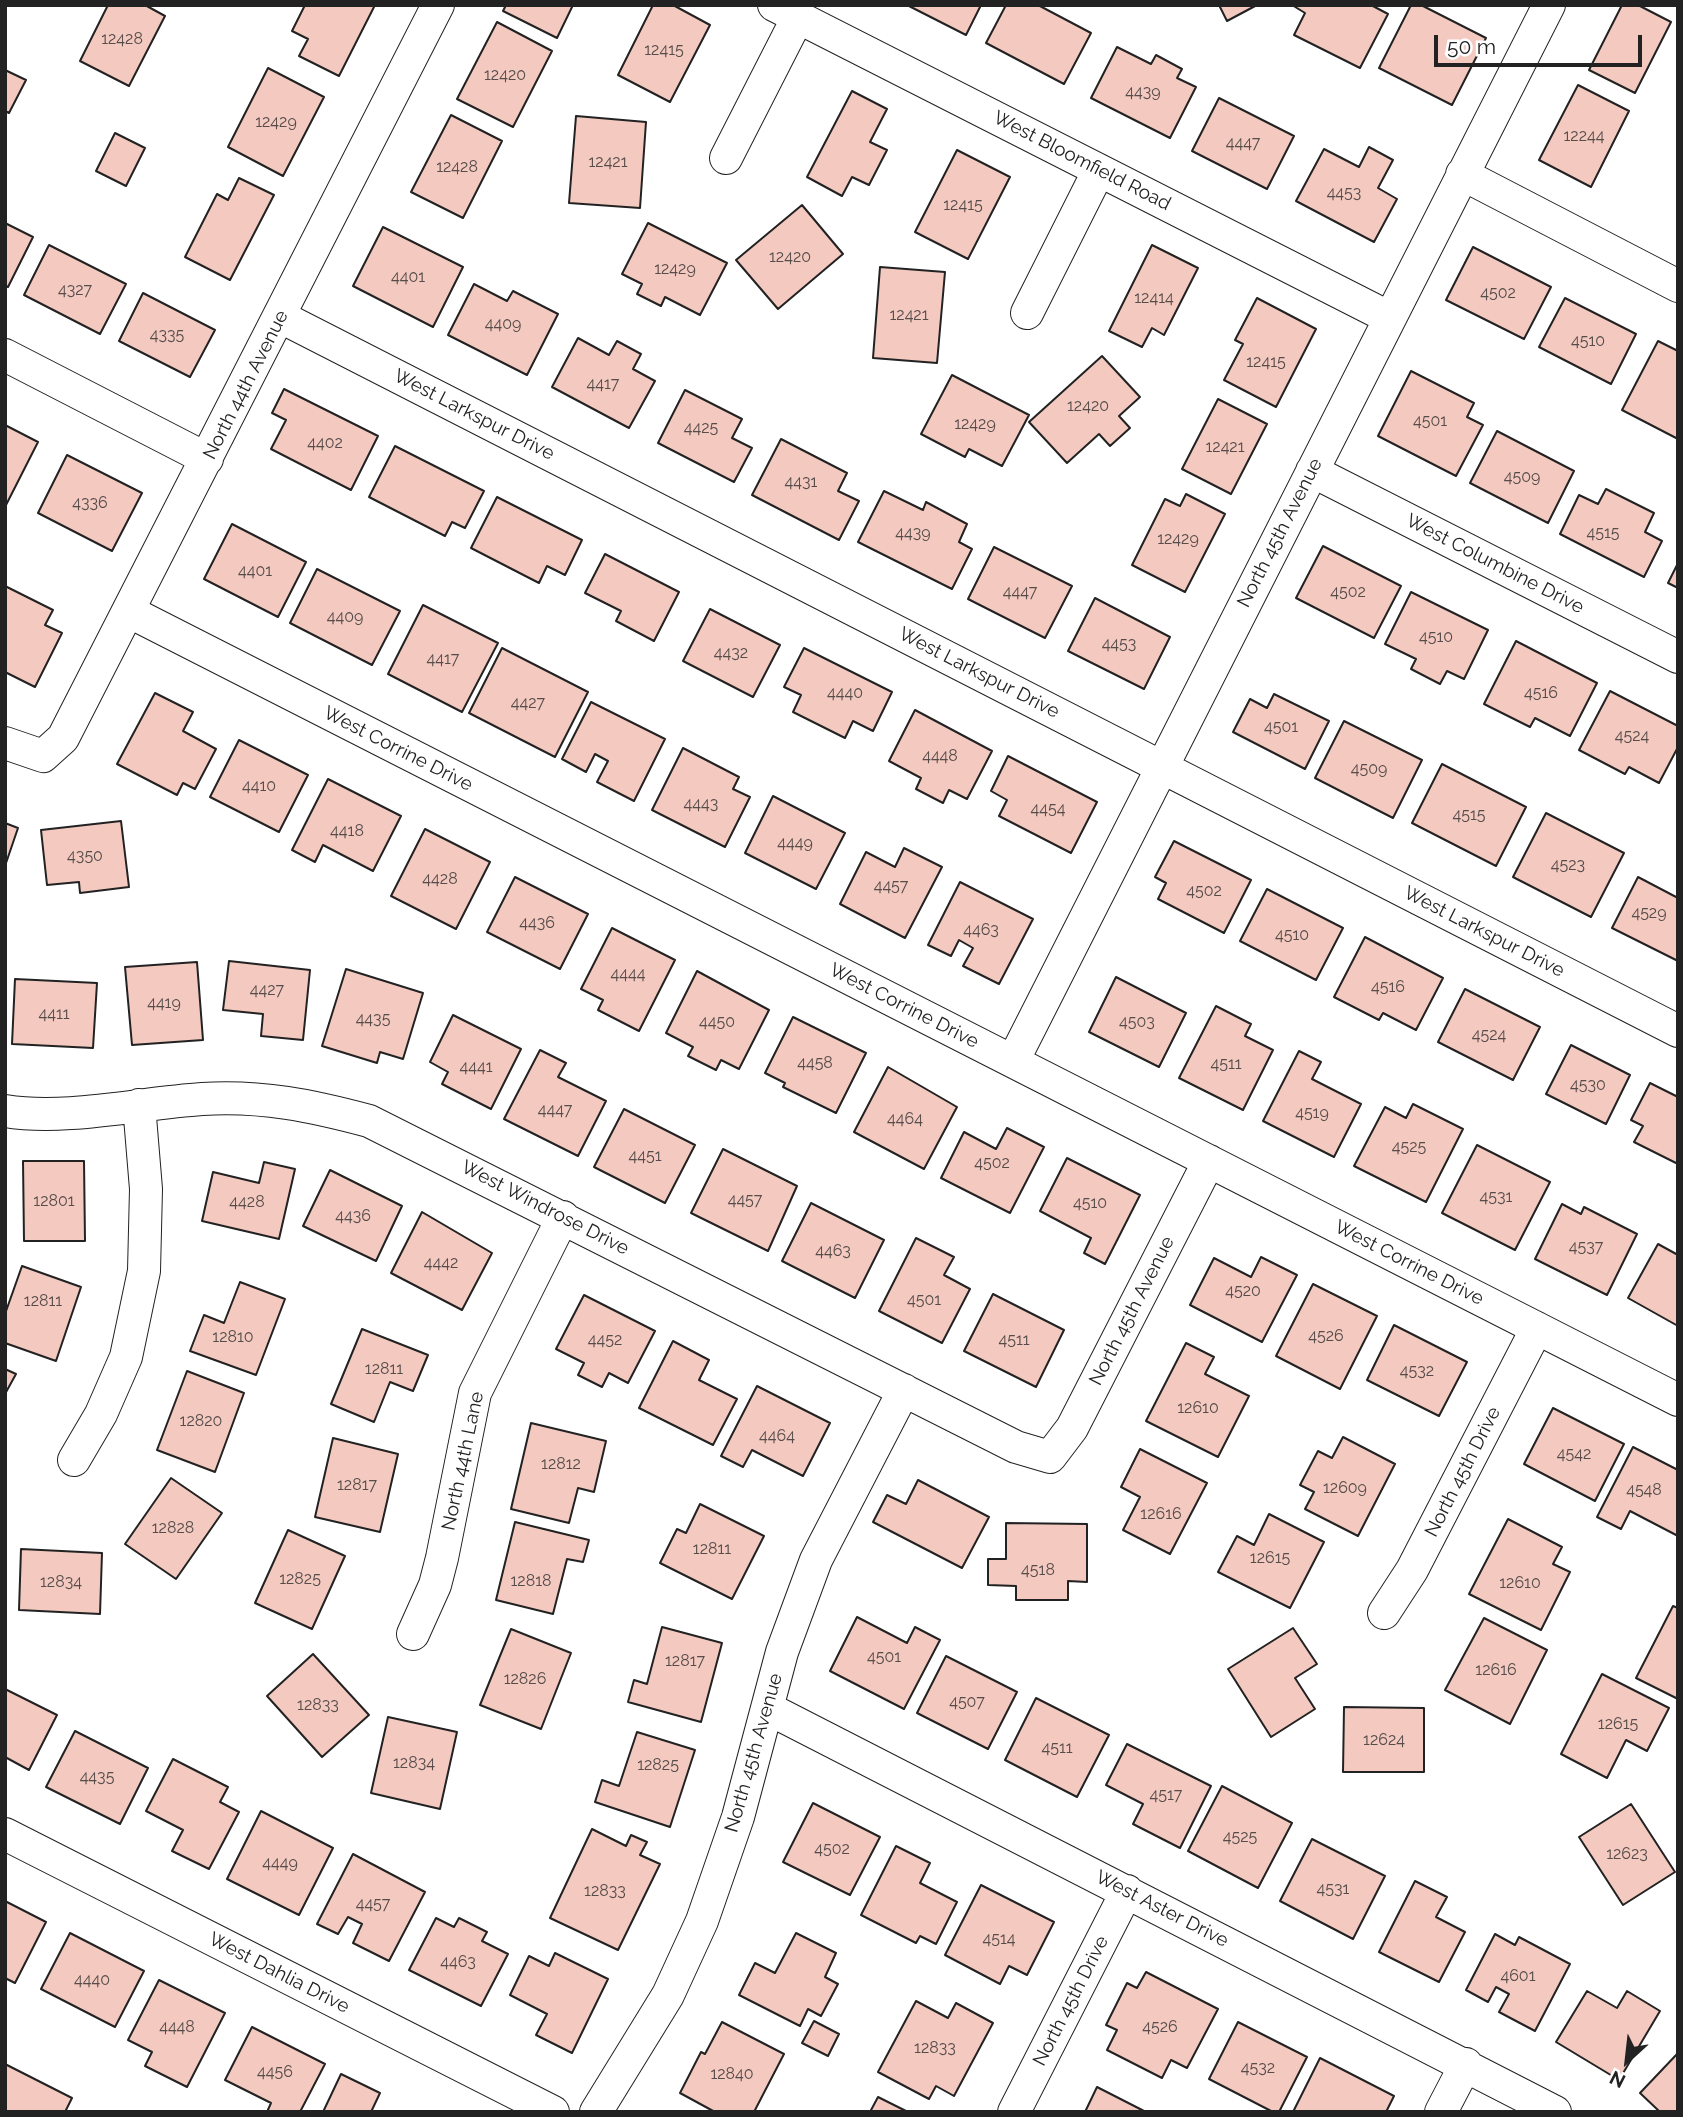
<!DOCTYPE html>
<style>
body{margin:0}
#map{position:relative;width:1683px;height:2117px;overflow:hidden;background:#fff;font-family:Raleway,sans-serif}
canvas{display:block}
.frame{position:absolute;inset:0;border:7px solid #222;pointer-events:none}
.north{position:absolute;left:1592px;top:2026px;width:70px;height:70px;-webkit-text-stroke:5px #fff;paint-order:stroke;rotate:207deg;font-size:19px;font-weight:700;line-height:28px;text-align:center;color:#222}
.north::after{content:'';display:block;margin:auto;width:24px;height:32px;background:#222;clip-path:polygon(50% 0,100% 100%,50% 72%,0 100%)}
.scale{position:absolute;left:1434px;top:35px;width:208px;height:32px;box-sizing:border-box;border:4px solid #222;border-top:0;padding-left:9px;font-size:21px;line-height:24px;white-space:nowrap;color:#222;-webkit-text-stroke:5px #fff;paint-order:stroke}
</style>
<div id="map">
<canvas width="1683" height="2117"></canvas>
<div class="frame"></div>
<div class="north">N</div>
<div class="scale">50 m</div>
</div>
<script>
const c = document.querySelector('canvas').getContext('2d');
c.lineJoin = 'round';
function fill(path, color) { c.fillStyle = color; c.fill(path, 'evenodd'); }
function strokePath(path, color, width, dash) { c.strokeStyle = color; c.lineWidth = width; c.lineCap = dash ? 'butt' : 'round'; c.setLineDash(dash || []); c.stroke(path); }
function write(font, color, halo, rows, align = 'center') {
  c.font = font + ' Raleway,sans-serif'; c.lineWidth = 5; c.setLineDash([]); c.textBaseline = 'middle'; c.strokeStyle = halo; c.fillStyle = color; for (const [text, x, y, turn = 0] of rows) {
    c.save(); c.translate(x, y); c.rotate((+turn || 0) * Math.PI / 180); c.textAlign = isNaN(turn) ? turn : align; if (halo) c.strokeText(text, 0, 0); c.fillText(text, 0, 0); c.restore();
  }
}
const building = new Path2D(`
 M108,5H145L165,16L129,86L80,61Z
 M305,5H375L339,76L299,56L308,39L292,31Z
 M506,5H573L557,38L503,11Z
 M653,5H673L710,25L670,102L618,75Z
 M907,5H981L966,35Z
 M1006,5H1038L1091,33L1064,84L986,43Z
 M1219,5H1257L1227,21Z
 M1371,5L1388,14L1360,68L1294,35L1305,13L1292,5Z
 M1411,5H1421L1486,38L1452,105L1379,68Z
 M1622,5H1638L1671,22L1635,93L1589,70Z
 M497,22L552,51L513,127L457,99Z
 M1117,47L1151,64L1156,55L1182,69L1177,78L1196,87L1170,138L1091,98Z
 M268,68L324,97L283,176L228,147Z
 M5,70L26,80L9,113L5,111Z
 M1578,85L1629,111L1591,187L1539,160Z
 M852,91L887,109L870,142L887,150L869,185L852,177L842,196L807,177Z
 M1219,98L1294,136L1267,189L1192,151Z
 M451,115L502,141L463,218L411,192Z
 M576,116L646,122L640,208L569,203Z
 M115,133L145,148L126,186L96,171Z
 M1369,147L1393,160L1378,188L1397,199L1374,242L1296,201L1324,149L1359,167Z
 M957,150L1010,177L968,259L915,232Z
 M239,178L274,195L230,280L185,257L217,194L228,200Z
 M802,205L843,254L778,309L736,260Z
 M5,223L33,237L8,287L5,286Z
 M648,223L727,263L700,315L665,297L661,306L637,294L642,284L622,274Z
 M383,227L463,267L433,327L353,286Z
 M49,245L126,284L100,334L24,295Z
 M1152,245L1198,268L1164,335L1152,328L1142,347L1109,331Z
 M1473,247L1551,287L1524,339L1446,300Z
 M880,267L945,272L937,363L873,358Z
 M474,284L507,301L513,291L558,314L527,375L448,335Z
 M143,293L215,330L190,377L119,341Z
 M1257,298L1316,329L1276,407L1224,380L1243,344L1235,340Z
 M1565,298L1636,334L1611,384L1539,347Z
 M578,338L609,355L617,341L641,354L633,369L655,381L629,428L552,387Z
 M1658,341L1678,351V439L1622,410Z
 M1102,356L1140,397L1119,416L1130,428L1110,446L1099,434L1067,463L1029,422Z
 M1411,371L1474,403L1467,417L1483,425L1456,476L1378,436Z
 M952,375L1029,415L1002,466L969,449L965,457L921,434Z
 M284,389L378,436L351,490L271,449L286,420L272,413Z
 M685,390L742,419L732,438L752,448L734,482L658,443Z
 M1218,399L1267,424L1231,494L1182,469Z
 M5,425L38,442L5,507Z
 M1497,431L1574,471L1548,523L1470,483Z
 M781,439L847,473L838,491L859,501L839,540L752,495Z
 M395,446L484,491L465,528L452,522L445,536L369,497Z
 M67,455L142,493L112,551L38,513Z
 M1606,489L1654,513L1645,532L1662,541L1644,577L1560,534L1579,495L1598,504Z
 M884,491L923,510L926,502L967,524L959,542L972,549L952,589L858,542Z
 M1186,494L1225,514L1185,592L1132,565L1165,499L1180,506Z
 M497,497L582,540L565,575L547,566L539,583L471,548Z
 M232,524L306,562L278,617L204,579Z
 M1323,546L1401,586L1374,638L1296,598Z
 M994,547L1072,586L1045,638L968,599Z
 M605,554L679,592L654,641L616,621L621,611L585,593Z
 M1678,563V588L1668,583Z
 M317,569L400,611L372,665L290,623Z
 M5,586L53,610L45,625L62,633L35,687L5,672Z
 M1411,592L1488,630L1464,679L1447,671L1440,684L1411,669L1416,659L1385,644Z
 M1095,598L1170,637L1144,689L1068,651Z
 M423,605L498,643L462,712L388,674Z
 M710,609L780,645L753,697L683,661Z
 M1516,641L1597,683L1570,736L1535,718L1530,727L1484,704Z
 M502,648L588,692L555,757L469,713Z
 M804,648L892,692L873,731L853,721L845,738L793,712L801,695L784,687Z
 M1610,691L1678,726V747L1659,783L1629,767L1625,774L1579,750Z
 M155,693L193,712L183,731L216,749L195,789L183,783L177,795L117,764Z
 M1274,694L1329,721L1305,769L1233,732L1250,699L1267,708Z
 M591,702L665,739L634,801L597,782L608,761L595,754L586,772L562,759Z
 M915,710L992,751L967,799L949,790L943,803L916,789L921,778L889,761Z
 M1344,721L1422,760L1393,818L1315,778Z
 M239,740L308,775L279,832L210,797Z
 M683,748L739,777L733,789L750,797L725,847L652,810Z
 M1008,756L1097,802L1071,853L999,816L1007,800L991,791Z
 M1442,764L1526,807L1496,866L1412,823Z
 M328,779L401,816L373,871L323,845L315,862L292,850Z
 M773,796L845,833L816,889L745,853Z
 M1546,813L1624,853L1591,917L1513,877Z
 M121,821L129,887L80,893L79,882L47,885L41,830Z
 M5,823L18,828L5,866Z
 M425,829L490,862L456,929L391,896Z
 M1174,841L1251,880L1224,933L1158,899L1166,883L1155,877Z
 M904,848L942,867L905,938L840,904L866,852L895,867Z
 M515,877L588,914L560,969L487,932Z
 M1638,877L1678,898V961L1612,928Z
 M960,882L1033,919L999,984L963,966L973,948L959,940L951,956L928,945Z
 M1267,889L1343,928L1316,980L1240,941Z
 M612,928L675,960L639,1031L598,1010L603,1000L581,989Z
 M1365,937L1443,978L1416,1030L1383,1013L1379,1020L1334,997Z
 M229,961L310,970L303,1040L261,1036L263,1014L223,1010Z
 M197,962L203,1040L132,1045L125,967Z
 M346,969L423,993L403,1059L380,1052L377,1063L322,1046Z
 M697,971L769,1010L739,1069L721,1060L716,1070L688,1056L693,1047L666,1033Z
 M1116,977L1186,1013L1159,1067L1089,1032Z
 M15,979L97,983L93,1048L12,1044Z
 M1465,989L1540,1027L1513,1080L1438,1042Z
 M1216,1006L1251,1024L1245,1036L1273,1050L1243,1110L1179,1078Z
 M453,1015L521,1049L491,1109L442,1084L448,1072L430,1062Z
 M793,1017L866,1053L836,1113L783,1087L785,1083L765,1073Z
 M1571,1045L1630,1075L1606,1124L1546,1094Z
 M540,1050L566,1063L558,1077L606,1101L578,1156L504,1119Z
 M1299,1051L1321,1062L1312,1079L1361,1104L1334,1157L1263,1121Z
 M888,1067L957,1107L924,1169L854,1132Z
 M1650,1083L1678,1097V1164L1634,1142L1643,1126L1631,1120Z
 M1413,1104L1463,1129L1426,1202L1354,1166L1385,1107L1406,1118Z
 M624,1109L695,1145L665,1203L594,1167Z
 M1007,1128L1044,1147L1010,1213L941,1178L964,1132L996,1149Z
 M1477,1145L1550,1182L1515,1250L1442,1213Z
 M723,1149L797,1186L768,1251L691,1213Z
 M1067,1158L1140,1195L1105,1264L1084,1253L1091,1238L1040,1211Z
 M23,1161H84L85,1241H24Z
 M264,1162L295,1169L279,1239L202,1221L213,1172L259,1183Z
 M330,1170L402,1206L376,1261L303,1226Z
 M811,1203L884,1240L855,1298L782,1261Z
 M1562,1204L1581,1214L1584,1207L1637,1234L1607,1295L1535,1259Z
 M422,1212L492,1253L462,1310L391,1273Z
 M916,1238L954,1257L944,1275L970,1289L942,1343L879,1311Z
 M1658,1244L1678,1255V1326L1628,1298Z
 M1261,1257L1297,1275L1262,1342L1190,1305L1214,1258L1251,1277Z
 M22,1266L81,1287L56,1361L5,1343V1314Z
 M240,1282L285,1299L256,1375L190,1351L204,1315L224,1323Z
 M1313,1284L1377,1316L1340,1389L1276,1356Z
 M993,1294L1064,1330L1036,1387L964,1351Z
 M584,1295L655,1331L628,1383L609,1373L602,1387L578,1375L584,1363L556,1349Z
 M1394,1325L1467,1362L1439,1416L1367,1380Z
 M362,1329L428,1355L413,1391L390,1382L374,1422L331,1404Z
 M673,1341L709,1360L699,1380L737,1399L713,1445L639,1408Z
 M1186,1343L1214,1357L1205,1374L1249,1396L1218,1457L1146,1421Z
 M5,1369L16,1374L5,1394Z
 M187,1371L244,1393L215,1472L157,1450Z
 M757,1386L830,1423L803,1476L752,1450L743,1467L721,1456Z
 M1553,1408L1624,1444L1595,1501L1524,1464Z
 M531,1423L606,1441L594,1492L578,1488L569,1523L511,1509Z
 M1343,1437L1395,1464L1358,1536L1305,1509L1314,1492L1300,1485L1318,1451L1332,1458Z
 M333,1438L398,1454L380,1532L315,1517Z
 M1633,1447L1678,1470V1536L1630,1511L1621,1529L1597,1517Z
 M1140,1449L1207,1483L1170,1554L1123,1530L1140,1497L1121,1487Z
 M171,1478L222,1513L176,1579L125,1544Z
 M918,1480L989,1517L962,1568L873,1522L887,1495L906,1504Z
 M700,1504L764,1536L732,1599L660,1563L677,1529L686,1533Z
 M1269,1514L1324,1542L1290,1608L1218,1572L1237,1536L1254,1545Z
 M1508,1519L1562,1547L1553,1564L1570,1572L1541,1630L1469,1594Z
 M515,1522L589,1540L583,1562L567,1559L553,1614L496,1600Z
 M1006,1523L1087,1524V1582L1068,1581V1600H1016V1586L988,1585V1559H1006Z
 M288,1530L345,1556L312,1629L255,1603Z
 M21,1549L102,1553L100,1614L19,1610Z
 M1673,1606L1678,1608V1699L1636,1678Z
 M857,1617L907,1643L915,1627L940,1640L904,1709L830,1671Z
 M1484,1618L1547,1650L1510,1724L1445,1690Z
 M662,1627L722,1643L701,1722L628,1702L634,1680L647,1684Z
 M1293,1628L1317,1664L1295,1678L1315,1709L1271,1737L1228,1669Z
 M511,1629L571,1653L541,1729L480,1705Z
 M313,1654L369,1715L322,1757L267,1696Z
 M946,1656L1017,1692L988,1749L917,1713Z
 M1602,1674L1669,1708L1647,1751L1626,1740L1607,1778L1561,1754Z
 M5,1689L57,1715L29,1770L5,1757Z
 M1036,1698L1109,1735L1077,1797L1005,1760Z
 M1344,1707L1424,1708V1772H1343Z
 M388,1717L457,1732L440,1809L371,1793Z
 M75,1731L148,1768L120,1824L46,1787Z
 M637,1732L695,1750L670,1827L595,1802L602,1780L619,1786Z
 M1127,1744L1211,1786L1180,1848L1133,1824L1143,1804L1106,1785Z
 M173,1759L228,1787L220,1802L239,1812L209,1869L172,1851L183,1830L146,1811Z
 M1222,1786L1292,1823L1258,1888L1188,1851Z
 M813,1803L880,1837L850,1895L783,1862Z
 M1631,1804L1675,1872L1623,1905L1579,1837Z
 M261,1811L333,1848L299,1915L227,1879Z
 M592,1829L626,1846L631,1835L647,1842L640,1855L660,1864L618,1950L550,1918Z
 M1312,1839L1385,1876L1353,1939L1280,1901Z
 M896,1846L930,1863L920,1883L957,1902L936,1944L920,1936L916,1943L861,1915Z
 M353,1854L425,1892L389,1961L353,1943L362,1924L348,1917L338,1934L317,1924Z
 M1415,1881L1447,1897L1436,1917L1465,1932L1439,1982L1379,1952Z
 M981,1885L1054,1922L1027,1975L1009,1966L1000,1984L945,1955Z
 M5,1901L46,1922L15,1983L5,1978Z
 M436,1918L454,1927L459,1918L487,1932L482,1941L508,1954L481,2006L409,1970Z
 M70,1933L144,1971L115,2027L41,1989Z
 M796,1933L836,1953L825,1977L838,1984L821,2016L808,2009L800,2026L739,1995L755,1963L775,1973Z
 M1495,1934L1515,1945L1519,1937L1570,1964L1535,2031L1499,2012L1509,1994L1496,1987L1488,2002L1466,1990Z
 M555,1953L608,1979L572,2053L536,2035L547,2014L510,1995L529,1956L549,1966Z
 M1146,1972L1218,2009L1187,2068L1171,2060L1162,2078L1107,2050L1117,2030L1106,2025L1127,1983L1137,1988Z
 M159,1980L225,2013L187,2087L145,2066L152,2052L128,2040Z
 M1587,1991L1617,2008L1627,1991L1660,2011L1619,2080L1556,2042Z
 M916,2001L948,2018L956,2003L993,2023L954,2096L936,2086L929,2099L878,2072Z
 M814,2021L839,2034L828,2056L802,2043Z
 M722,2022L784,2054L754,2112H715L680,2093L701,2052L705,2054Z
 M1238,2022L1307,2057L1279,2112H1273L1209,2079Z
 M252,2027L325,2064L300,2112H267L271,2103L225,2080Z
 M1678,2053V2112H1660L1640,2093Z
 M1320,2058L1394,2096L1386,2112H1293Z
 M5,2064L72,2098L65,2112H5Z
 M341,2074L380,2093L371,2112H323Z
 M1097,2087L1146,2112H1085Z
 M878,2097L908,2112H870Z`);
fill(building, '#f3c9c0');
strokePath(building, '#222', 2);
const minor = new Path2D(`
 M774,5L1390,318
 M726,158L798,17
 M1462,174L1678,286
 M1027,313L1099,170
 M281,317L1678,1031
 M5,355L207,459
 M1312,471L1678,657
 M130,612L1678,1400
 M5,743L43,756L63,738L438,5
 M1013,1061L1549,5
 M5,1111C66,1121 140,1103 202,1099C261,1095 313,1106 369,1121L1016,1447L1050,1457L1072,1428L1209,1161
 M74,1460L101,1414L126,1357L144,1271L146,1189L139,1105
 M1384,1613L1412,1570L1537,1328
 M413,1634L435,1585L442,1558L475,1393L563,1217
 M767,1708L1555,2112
 M5,1834L553,2112
 M596,2112L668,1995L702,1921L738,1817L782,1652L816,1560L904,1390
 M1014,2112L1127,1891
 M1441,2112L1466,2064`);
strokePath(minor, '#222', 34);
strokePath(minor, '#fff', 32);
write('16px', '#564c4a', null, [
 ["12428",122,39],
 ["12415",664,50],
 ["12420",505,75],
 ["4439",1143,92],
 ["12429",276,122],
 ["12244",1584,136],
 ["4447",1243,143],
 ["12421",608,162],
 ["12428",457,167],
 ["4453",1344,193],
 ["12415",963,205],
 ["12420",790,257],
 ["12429",675,269],
 ["4401",408,277],
 ["4327",75,290],
 ["4502",1498,293],
 ["12414",1154,298],
 ["12421",909,315],
 ["4409",503,324],
 ["4335",167,335],
 ["4510",1588,341],
 ["12415",1266,362],
 ["4417",603,384],
 ["12420",1088,406],
 ["4501",1430,421],
 ["12429",975,424],
 ["4425",701,428],
 ["4402",325,443],
 ["12421",1225,447],
 ["4509",1522,477],
 ["4431",801,482],
 ["4336",90,503],
 ["4439",913,533],
 ["4515",1603,533],
 ["12429",1178,539],
 ["4401",255,571],
 ["4447",1020,592],
 ["4502",1348,592],
 ["4409",345,617],
 ["4510",1436,637],
 ["4453",1119,644],
 ["4432",731,653],
 ["4417",443,659],
 ["4440",845,693],
 ["4516",1541,693],
 ["4427",528,703],
 ["4501",1281,727],
 ["4524",1632,736],
 ["4448",940,756],
 ["4509",1369,769],
 ["4410",259,786],
 ["4443",701,804],
 ["4454",1048,809],
 ["4515",1469,815],
 ["4418",347,831],
 ["4449",795,843],
 ["4350",85,856],
 ["4523",1568,865],
 ["4428",440,879],
 ["4457",891,886],
 ["4502",1204,891],
 ["4529",1649,913],
 ["4436",537,923],
 ["4463",981,930],
 ["4510",1292,935],
 ["4444",628,974],
 ["4516",1388,987],
 ["4427",267,990],
 ["4419",164,1003],
 ["4411",54,1014],
 ["4435",373,1019],
 ["4450",717,1022],
 ["4503",1137,1022],
 ["4524",1489,1035],
 ["4458",815,1063],
 ["4511",1226,1064],
 ["4441",476,1067],
 ["4530",1588,1085],
 ["4447",555,1110],
 ["4519",1312,1113],
 ["4464",905,1119],
 ["4525",1409,1147],
 ["4451",645,1156],
 ["4502",992,1163],
 ["4531",1496,1197],
 ["4457",745,1200],
 ["12801",54,1201],
 ["4428",247,1202],
 ["4510",1090,1203],
 ["4436",353,1216],
 ["4537",1586,1247],
 ["4463",833,1251],
 ["4442",441,1263],
 ["4520",1243,1291],
 ["4501",924,1300],
 ["12811",43,1301],
 ["4526",1326,1336],
 ["12810",233,1337],
 ["4452",605,1340],
 ["4511",1014,1340],
 ["12811",384,1369],
 ["4532",1417,1371],
 ["12610",1198,1408],
 ["12820",201,1421],
 ["4464",777,1436],
 ["4542",1574,1454],
 ["12812",561,1464],
 ["12817",357,1485],
 ["12609",1345,1488],
 ["4548",1644,1490],
 ["12616",1161,1514],
 ["12828",173,1528],
 ["12811",712,1549],
 ["12615",1270,1558],
 ["4518",1038,1570],
 ["12825",300,1579],
 ["12818",531,1581],
 ["12834",61,1582],
 ["12610",1520,1583],
 ["4501",884,1657],
 ["12817",685,1661],
 ["12616",1496,1670],
 ["12826",525,1679],
 ["4507",967,1702],
 ["12833",318,1705],
 ["12615",1618,1724],
 ["12624",1384,1740],
 ["4511",1057,1748],
 ["12834",414,1763],
 ["12825",658,1765],
 ["4435",97,1777],
 ["4517",1166,1795],
 ["4525",1240,1837],
 ["4502",832,1849],
 ["12623",1627,1854],
 ["4449",280,1863],
 ["4531",1333,1889],
 ["12833",605,1891],
 ["4457",373,1904],
 ["4514",999,1939],
 ["4463",458,1962],
 ["4601",1518,1976],
 ["4440",92,1980],
 ["4448",177,2027],
 ["4526",1160,2027],
 ["12833",935,2048],
 ["4532",1258,2068],
 ["4456",275,2072],
 ["12840",732,2074]
]);
write('19px', '#222', '#fff', [
 ["West Bloomfield Road",1082,161,27],
 ["North 44th Avenue",246,385,-63],
 ["West Larkspur Drive",474,415,27],
 ["North 45th Avenue",1280,533,-63],
 ["West Columbine Drive",1495,564,27],
 ["West Larkspur Drive",979,673,27],
 ["West Corrine Drive",398,749,27],
 ["West Larkspur Drive",1484,932,27],
 ["West Corrine Drive",904,1006,27],
 ["West Windrose Drive",545,1208,27],
 ["West Corrine Drive",1409,1263,27],
 ["North 45th Avenue",1132,1311,-63],
 ["North 44th Lane",463,1461,-78],
 ["North 45th Drive",1463,1472,-63],
 ["North 45th Avenue",754,1753,-74],
 ["West Aster Drive",1162,1909,27],
 ["West Dahlia Drive",279,1973,27],
 ["North 45th Drive",1071,2001,-63]
]);
</script>
